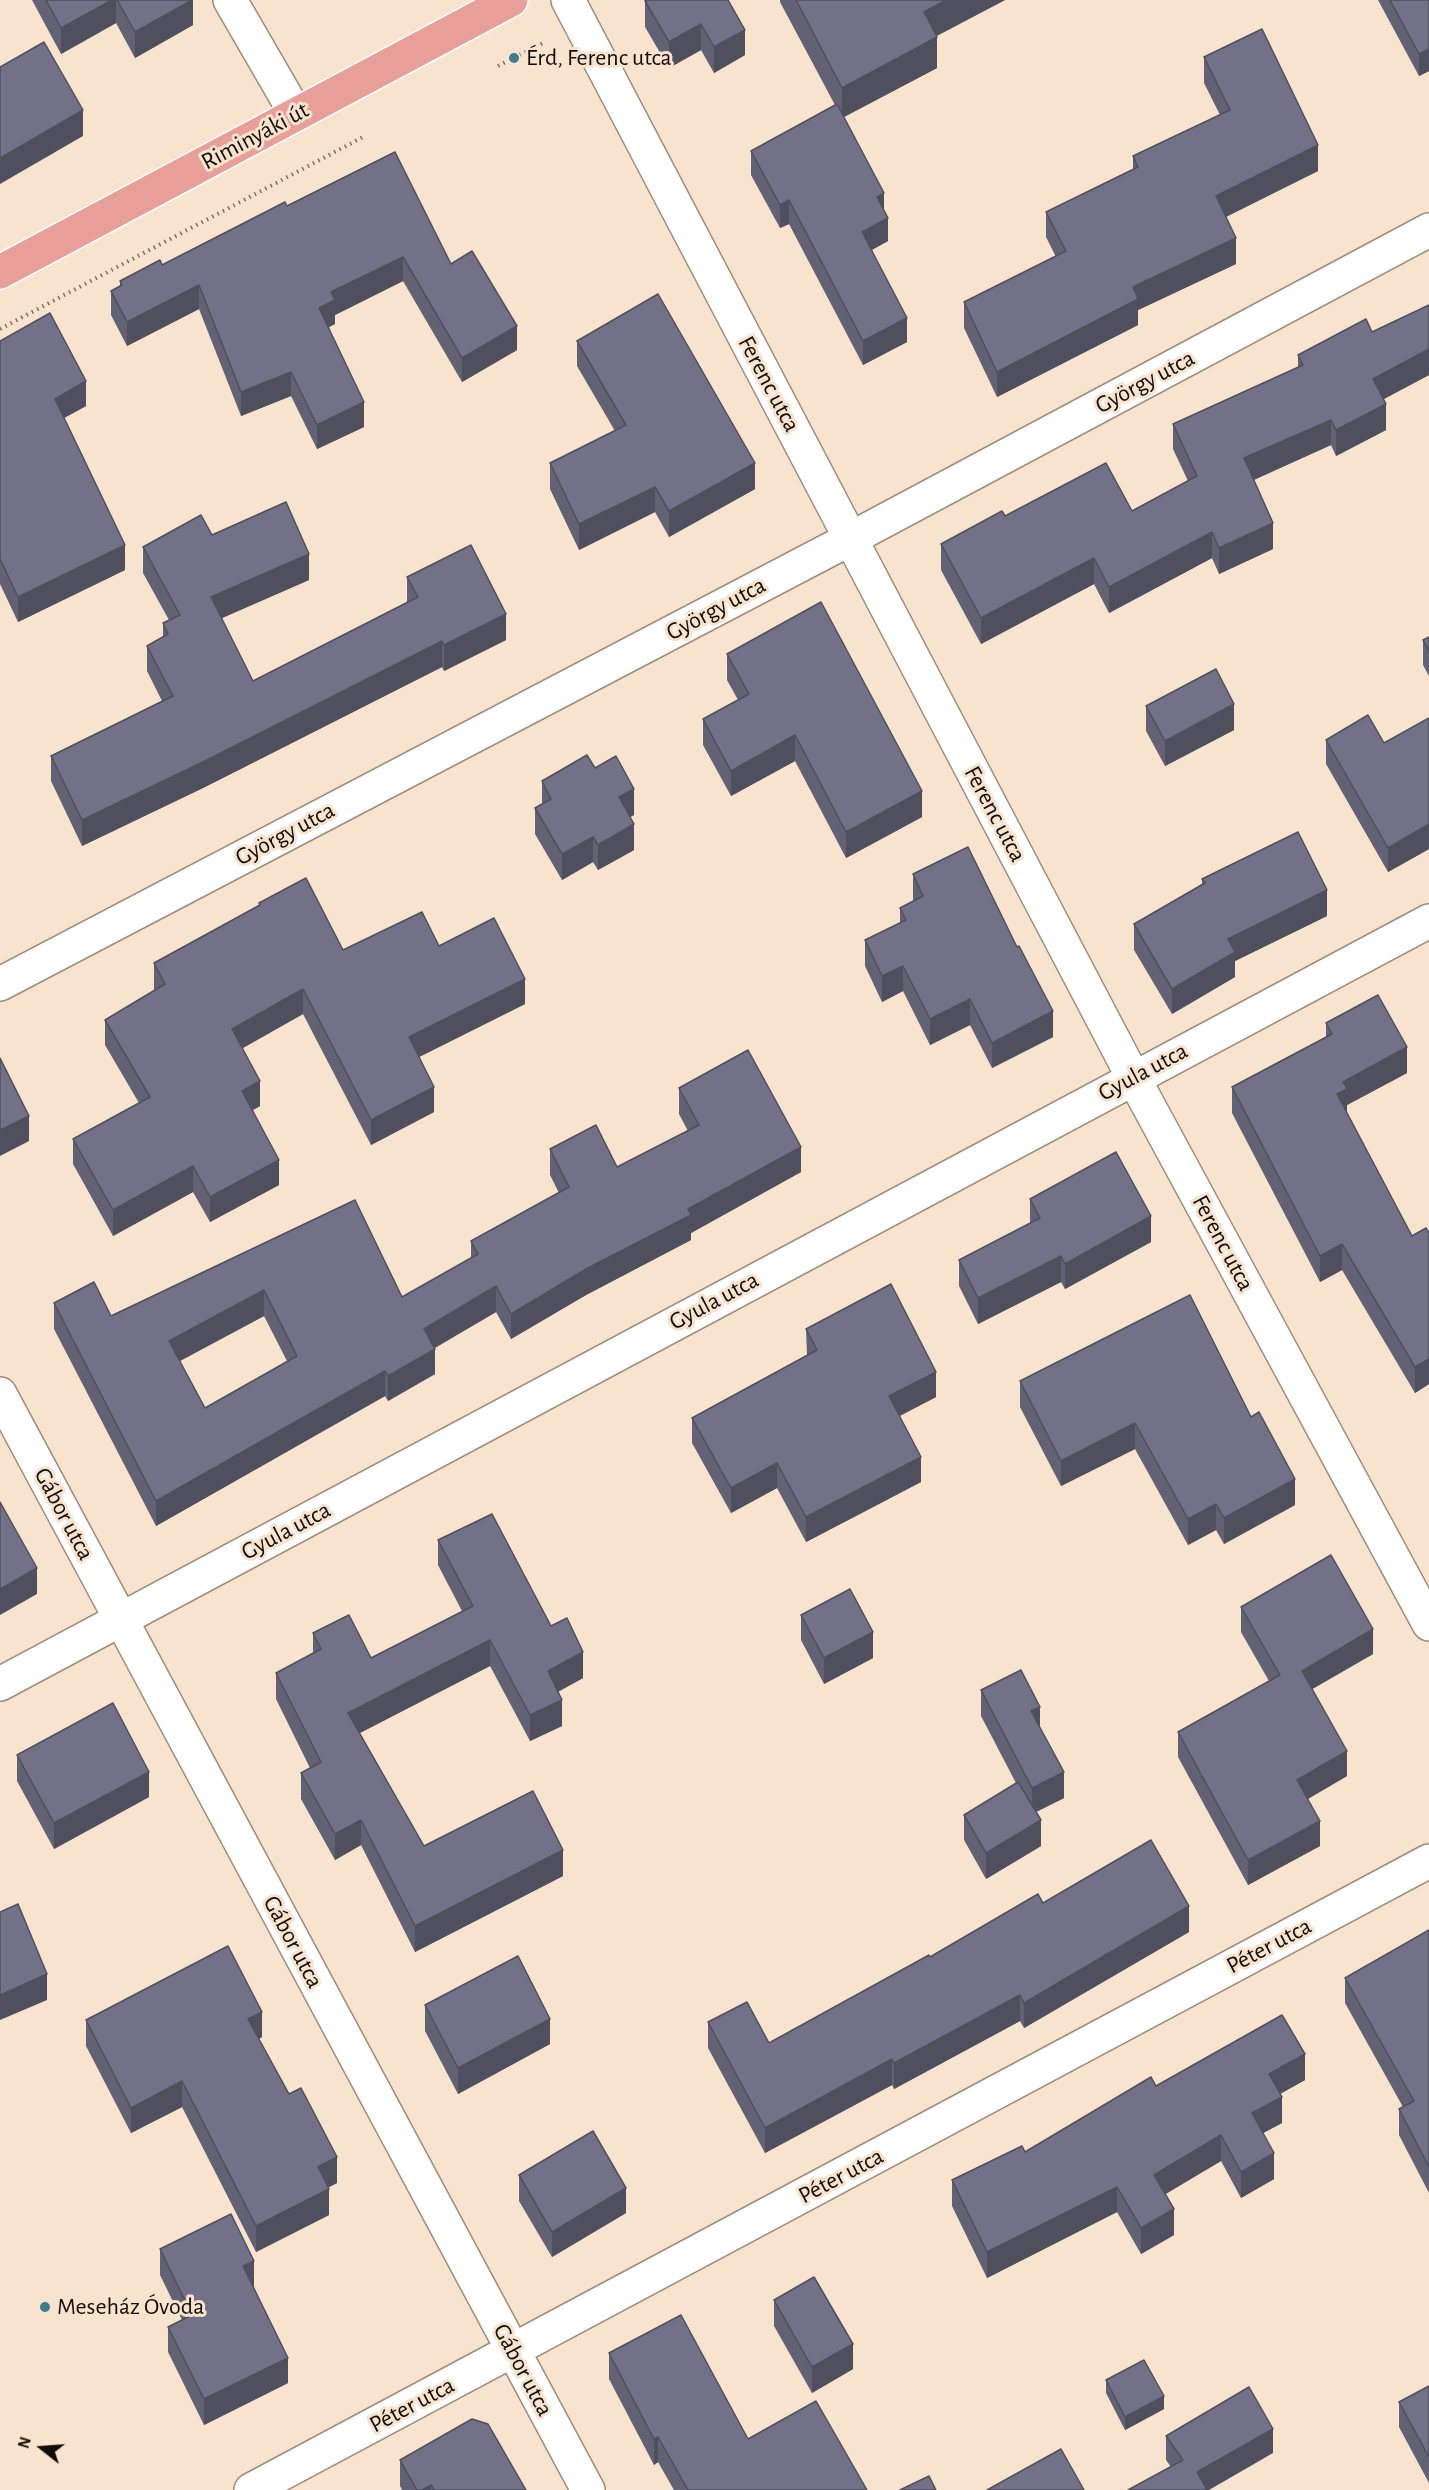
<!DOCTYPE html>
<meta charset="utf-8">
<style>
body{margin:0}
#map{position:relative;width:1429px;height:2490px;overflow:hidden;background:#f8e3cf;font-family:"Alegreya Sans",sans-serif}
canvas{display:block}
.north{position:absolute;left:12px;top:2418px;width:60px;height:60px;-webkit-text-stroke:4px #f8e3cf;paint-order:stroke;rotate:287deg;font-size:16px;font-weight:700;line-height:24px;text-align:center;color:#120c06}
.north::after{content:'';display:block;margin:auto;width:21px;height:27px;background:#120c06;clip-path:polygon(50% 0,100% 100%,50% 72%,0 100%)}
</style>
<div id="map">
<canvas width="1429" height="2490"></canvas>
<div class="north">N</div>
</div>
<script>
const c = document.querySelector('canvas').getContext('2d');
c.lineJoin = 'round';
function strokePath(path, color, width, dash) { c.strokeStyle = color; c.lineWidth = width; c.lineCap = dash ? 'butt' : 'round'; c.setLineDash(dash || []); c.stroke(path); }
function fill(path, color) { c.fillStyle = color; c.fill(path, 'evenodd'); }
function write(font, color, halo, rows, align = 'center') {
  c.font = font + ' "Alegreya Sans",sans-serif'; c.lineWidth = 6; c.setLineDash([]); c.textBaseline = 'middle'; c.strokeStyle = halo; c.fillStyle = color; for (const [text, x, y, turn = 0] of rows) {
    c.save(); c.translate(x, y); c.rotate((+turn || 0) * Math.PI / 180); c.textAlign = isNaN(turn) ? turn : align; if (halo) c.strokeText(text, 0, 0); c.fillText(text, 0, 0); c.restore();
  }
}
const minor = new Path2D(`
 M230,0L296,114
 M568,0L1133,1077L1429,1624
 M0,984L850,539L1429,230
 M0,1394L588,2490
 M0,1684L1429,921
 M251,2490L1429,1861`);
const major = new Path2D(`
 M0,272L511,0`);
strokePath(minor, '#9e8b79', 36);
strokePath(major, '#fff', 36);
strokePath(new Path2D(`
 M498,66L545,42
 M0,329L365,136`), '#7b6e62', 4, [1.5, 4.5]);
strokePath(minor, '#fff', 33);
strokePath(major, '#e89f9a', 33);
fill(new Path2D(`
 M32,0H193V25L135,58L116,23L61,54Z
 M728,0L745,55L714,73L701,50L669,68L645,27V1Z
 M780,0H1005L937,36V68L844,117L884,211L888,241L872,250L907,342L863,365L789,224L780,228L751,175V151L835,105L780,2Z
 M1378,0H1429V71L1419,76Z
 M1204,57L1318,171L1225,217L1236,264L1138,310V325L997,397L964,328V302L1056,257L1046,237V212L1133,169V156L1220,115L1204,83Z
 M287,206L451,264L517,350L462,382L403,281L335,315V324L329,327L364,427L317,449L291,396L241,416L199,309L127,346L111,315V291L120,286V281L162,265Z
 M1429,305V375L1383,399L1386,430L1336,456L1331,445L1254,480L1273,549L1219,574L1212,558L1109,613L1094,584L981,644L941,570V544L1005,516L1132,511L1188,481L1173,449V424L1298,367V355L1372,332Z
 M0,341L86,406L64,418L125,570L18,622L0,584Z
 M577,341L755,489L669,537L655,512L579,550L550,489V463L615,431L577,366Z
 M212,535L309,580L221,618L253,681L407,602V577L506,640L444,671L442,667L205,787L82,846L51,781V756L162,701L147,671V646L163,637V623L169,620L143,573V547Z
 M1429,637V676L1423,665V640Z
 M727,654L922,817L846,858L795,761L731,796L703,745V719L738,700L727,680Z
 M1146,706L1234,730L1165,766L1146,731Z
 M1429,718V849L1388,872L1326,764V740L1384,743Z
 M595,768L634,815L630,817L634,850L598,870L593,862L562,880L535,834V808L542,804V781Z
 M913,874L1053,1037L992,1068L970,1025L930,1045L903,991L882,1002L865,966V940L900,923V908L913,901Z
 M1202,879L1327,916L1235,961V977L1172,1014L1134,950V924L1202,884Z
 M259,903L343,950L439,946L525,1004L419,1057L434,1112L371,1145L303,1014L243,1048L260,1106L253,1110L279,1185L210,1222L193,1192L113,1236L73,1164V1139L139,1103L105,1045V1020L155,990L154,989V963L259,905Z
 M1326,1023L1407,1073L1347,1105V1113L1412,1236L1429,1233V1384L1415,1393L1342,1270L1320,1282L1232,1113V1087L1326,1037Z
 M679,1088L801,1172L691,1233V1240L586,1295L511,1339L496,1312L435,1348V1374L388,1401L385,1396L156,1526L54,1329V1303L111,1316L355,1200L402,1297L471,1258V1241L559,1193L550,1175V1149L617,1167L688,1131L679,1114ZM264,1316L287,1361L205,1408L179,1361Z
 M1030,1199L1151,1242L1065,1289L1061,1282L978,1324L959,1286V1260L1030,1224Z
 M1190,1295L1295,1505L1224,1544L1216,1530L1188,1545L1135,1449L1061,1486L1020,1407V1381Z
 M806,1329L936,1397L900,1416L921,1482L806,1542L777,1488L731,1513L692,1443V1418L807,1355Z
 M438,1540L551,1626L583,1678L558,1692L562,1726L530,1741L490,1666L360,1733L424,1846L563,1876L415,1952L361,1845L335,1860L301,1799V1773L310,1768L276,1699V1673L313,1653V1633L371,1658L462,1611L438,1565Z
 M1241,1607L1373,1654L1312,1689L1347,1776L1308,1799L1320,1846L1248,1885L1178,1757V1732L1269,1681L1241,1632Z
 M801,1615L873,1658L824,1684L801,1640Z
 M981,1690L1040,1728L1064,1798L1036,1812L1041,1846L986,1879L964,1840V1815L1016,1783L981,1716Z
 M17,1755L149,1797L54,1849L17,1781Z
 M1043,1903L1189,1932L1024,2028L1020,2021L894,2089L892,2085L765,2153L708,2048V2022L769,2043L930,1957Z
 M1429,1930V2193L1399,2135V2109L1403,2107L1345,2003V1978Z
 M425,2005L550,2044L458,2094L425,2031Z
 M86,2020L262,2037L259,2039L337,2183L328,2187L329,2215L256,2252L182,2107L131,2133L86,2046Z
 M1305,2080L1280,2094L1282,2123L1263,2133L1274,2179L1241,2198L1221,2161L1165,2194L1174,2235L1141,2254L1117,2212L987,2278L952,2206V2180L1025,2152L1156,2086Z
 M519,2175L626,2213L552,2257L519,2201Z
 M160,2249L254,2287L288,2383L204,2425L168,2352V2327L182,2320L160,2275Z
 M774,2300L853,2369L812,2393L774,2326Z
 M609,2353L748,2439L867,2490H674L658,2462L654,2465L609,2379Z
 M1106,2380L1164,2409L1125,2430L1106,2393Z
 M1429,2386V2483L1399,2427V2402Z
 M1166,2436L1273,2453L1171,2467L1166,2460Z
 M400,2460L526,2490H402L400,2486Z`), '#636174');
fill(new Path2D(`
 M112,0H116V23L61,54V28Z
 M193,0V25L135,58V32Z
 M946,0H1005L924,42V12Z
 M701,24V50L669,68V42Z
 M745,30V55L714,73V47Z
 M937,37V68L842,118V88Z
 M1429,49V71L1419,76V54Z
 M83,110V136L0,184V158Z
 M1318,145V171L1216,222V196Z
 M884,193V216L877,197Z
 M789,200V224L780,228V205Z
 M888,218V241L862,255V232Z
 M1236,238V264L1138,310V325L997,397V372L1133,287Z
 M403,257V281L335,315V324L319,332V308L331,292Z
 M199,285V309L127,346V322Z
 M907,318V342L863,365V341Z
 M517,326V350L462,382V358Z
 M1429,349V375L1373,405V379Z
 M291,372V396L241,416V392Z
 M86,381V406L55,423V399Z
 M364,402V427L317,449V425Z
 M1386,404V430L1336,456V430Z
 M1331,420V445L1244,484V458Z
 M755,463V489L669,537V511Z
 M655,487V512L579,550V524Z
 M1273,523V549L1219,574V548Z
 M1212,532V558L1109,613V587Z
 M125,545V570L18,622V597Z
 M309,554V580L211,623V597Z
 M1094,558V584L981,644V618Z
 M506,614V640L444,671V645Z
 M442,641V667L205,787L82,846V820Z
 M1234,704V730L1165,766V741Z
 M795,735V761L731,796V771Z
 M634,789V815L619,823V797Z
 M922,791V817L846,858V832Z
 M634,824V850L598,870V845Z
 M1429,824V849L1388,872V848Z
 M593,837V862L562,880V854Z
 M1327,890V916L1235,961V977L1172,1014V989L1228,939Z
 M903,966V991L882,1002V976Z
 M525,979V1004L409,1062V1037Z
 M303,989V1014L232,1054V1029Z
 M970,999V1025L930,1045V1019Z
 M1053,1011V1037L992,1068V1043Z
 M1407,1047V1073L1347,1105V1115L1337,1094L1343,1082Z
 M260,1081V1106L242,1116V1091Z
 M434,1087V1112L371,1145V1120Z
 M29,1116V1141L0,1156V1130Z
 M801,1147V1172L691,1233V1240L586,1295L511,1339V1314L688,1209Z
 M279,1160V1185L210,1222V1197Z
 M193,1166V1192L113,1236V1210Z
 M1151,1216V1242L1065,1289V1264Z
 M1342,1244V1270L1320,1282V1256Z
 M1061,1256V1282L978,1324V1298Z
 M496,1286V1312L424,1354V1329Z
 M264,1290V1316L169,1367V1341Z
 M435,1349V1374L388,1401V1376Z
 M1429,1359V1384L1415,1393V1367Z
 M385,1371V1396L156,1526V1501Z
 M936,1372V1397L889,1421V1396Z
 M1135,1423V1449L1061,1486V1461Z
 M921,1457V1482L806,1542V1517Z
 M777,1463V1488L731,1513V1488Z
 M1295,1479V1505L1224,1544V1518Z
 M1216,1504V1530L1188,1545V1519Z
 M37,1568V1594L0,1615V1589Z
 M1373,1629V1654L1302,1695V1671Z
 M873,1632V1658L824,1684V1658Z
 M490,1640V1666L348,1739V1713Z
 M583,1652V1678L548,1697V1671Z
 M562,1700V1726L530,1741V1715Z
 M1040,1707V1732L1031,1711Z
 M1347,1751V1776L1297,1805V1780Z
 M149,1772V1797L54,1849V1823Z
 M1064,1772V1798L1032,1814V1788Z
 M361,1820V1845L335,1860V1834Z
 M1041,1820V1846L986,1879V1853Z
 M1320,1821V1846L1248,1885V1860Z
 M563,1850V1876L415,1952V1926Z
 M1189,1906V1932L1024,2028V2003Z
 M47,1974V2000L0,2020V1995Z
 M1020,1995V2021L894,2089V2063Z
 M262,2012V2037L248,2045V2019Z
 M550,2019V2044L458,2094V2068Z
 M1305,2054V2080L1269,2100V2074Z
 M892,2059V2085L765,2153V2128Z
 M182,2081V2107L131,2133V2108Z
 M1282,2097V2123L1252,2139V2113Z
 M1221,2135V2161L1154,2201V2175Z
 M1274,2153V2179L1241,2198V2172Z
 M337,2157V2183L318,2193V2167Z
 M1117,2187V2212L987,2278V2252Z
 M626,2188V2213L552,2257V2232Z
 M329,2189V2215L256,2252V2226Z
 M1174,2209V2235L1141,2254V2228Z
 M254,2261V2287L243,2292V2266Z
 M853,2344V2369L812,2393V2367Z
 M288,2358V2383L204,2425V2399Z
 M1164,2396V2409L1125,2430V2417Z
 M1273,2429V2453L1209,2490H1197V2472Z
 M658,2437V2462L654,2465V2439Z
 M431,2485V2490H422Z`), '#504f5e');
const building = new Path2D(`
 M46,0H112L61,28Z
 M117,0H192L135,32Z
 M647,0H728L745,30L714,47L701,24L669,42L645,1Z
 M796,0H946L924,12L937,37L842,88Z
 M1390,0H1429V49L1419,54Z
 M1262,29L1318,145L1216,196L1236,238L1133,287L1138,299L997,372L964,302L1066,251L1046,212L1138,167L1133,156L1230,110L1204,57Z
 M44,42L83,110L0,158V67Z
 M837,104L884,193L877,197L888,218L862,232L907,318L863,341L789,200L780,205L751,151Z
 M395,152L451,264L472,251L517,326L462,358L403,257L331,292L335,300L319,308L364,402L317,425L291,372L241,392L199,285L127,322L111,291L122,285L120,281L160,260L162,265L285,202L287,206Z
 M658,294L755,463L669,511L655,487L579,524L550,463L626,425L577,341Z
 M1429,305V349L1373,379L1386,404L1336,430L1331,420L1244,458L1273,523L1219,548L1212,532L1109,587L1094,558L981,618L941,544L1002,511L1005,516L1106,463L1132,511L1197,476L1173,424L1303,365L1298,355L1366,319L1372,332Z
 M50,313L86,381L55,399L125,545L18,597L0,559V341Z
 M286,502L309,554L211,597L253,681L418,597L407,577L471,545L506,614L444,645L442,641L205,761L82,820L51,756L173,696L147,646L168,634L163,623L180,615L143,547L201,515L212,535Z
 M821,602L922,791L846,832L795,735L731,771L703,719L749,694L727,654Z
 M1429,637V651L1423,640Z
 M1216,669L1234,704L1165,741L1146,706Z
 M1368,715L1384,743L1429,718V824L1388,848L1326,740Z
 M587,755L595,768L616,756L634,789L619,797L634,824L598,845L593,837L562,854L535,808L551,799L542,781Z
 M1298,832L1327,890L1228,939L1235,952L1172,989L1134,924L1205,883L1202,879Z
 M968,847L1017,947L1019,946L1053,1011L992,1043L970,999L930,1019L903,966L882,976L865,940L906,920L900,908L923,896L913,874Z
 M306,878L343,950L422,912L439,946L494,918L525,979L409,1037L434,1087L371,1120L303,989L232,1029L260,1081L242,1091L279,1160L210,1197L193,1166L113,1210L73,1139L150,1097L105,1020L165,984L154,963L260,905L259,903Z
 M1378,995L1407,1047L1343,1082L1347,1089L1337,1094L1412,1236L1426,1228L1429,1233V1359L1415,1367L1342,1244L1320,1256L1232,1087L1332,1034L1326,1023Z
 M748,1050L801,1147L688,1209L691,1215L586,1269L511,1314L496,1286L424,1329L435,1349L388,1376L385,1371L156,1501L54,1303L94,1282L111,1316L355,1200L402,1297L478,1254L471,1241L569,1187L550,1149L596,1125L617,1167L699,1125L679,1088ZM264,1290L297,1356L205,1408L169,1341Z
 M0,1058L29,1116L0,1130Z
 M1116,1152L1151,1216L1065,1264L1061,1256L978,1298L959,1260L1040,1218L1030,1199Z
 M891,1284L936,1372L889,1396L921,1457L806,1517L777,1463L731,1488L692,1418L817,1350L806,1329Z
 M1190,1295L1251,1417L1259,1412L1295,1479L1224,1518L1216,1504L1188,1519L1135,1423L1061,1461L1020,1381Z
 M0,1502L37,1568L0,1589Z
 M492,1514L551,1626L567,1618L583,1652L548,1671L562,1700L530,1715L490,1640L348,1713L424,1846L533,1791L563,1850L415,1926L361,1820L335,1834L301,1773L321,1762L276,1673L321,1649L313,1633L349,1615L371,1658L473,1606L438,1540Z
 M1331,1555L1373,1629L1302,1671L1347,1751L1297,1780L1320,1821L1248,1860L1178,1732L1280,1675L1241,1607Z
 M850,1589L873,1632L824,1658L801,1615Z
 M1021,1670L1040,1707L1031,1711L1064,1772L1032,1788L981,1690Z
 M113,1703L149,1772L54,1823L17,1755Z
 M1018,1782L1041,1820L986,1853L964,1815Z
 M1151,1840L1189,1906L1024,2003L1020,1995L894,2063L892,2059L765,2128L708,2022L747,2002L769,2043L929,1955L930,1957L1038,1894L1043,1903Z
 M18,1904L47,1974L0,1995V1912Z
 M1429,1930V2167L1399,2109L1414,2101L1345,1978Z
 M228,1946L262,2012L248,2019L289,2094L301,2088L337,2157L318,2167L329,2189L256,2226L182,2081L131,2108L86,2020Z
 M518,1956L550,2019L458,2068L425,2005Z
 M1282,2015L1305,2054L1269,2074L1282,2097L1252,2113L1274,2153L1241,2172L1221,2135L1154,2175L1174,2209L1141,2228L1117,2187L987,2252L952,2180L1022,2146L1025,2152L1151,2077L1156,2086Z
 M593,2131L626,2188L552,2232L519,2175Z
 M231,2214L254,2261L243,2266L288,2358L204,2399L168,2327L192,2315L160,2249Z
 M814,2277L853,2344L812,2367L774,2300Z
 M681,2315L748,2439L816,2401L867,2490H688L658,2437L654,2439L609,2353Z
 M1144,2360L1164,2396L1125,2417L1106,2380Z
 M1429,2386V2457L1399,2402Z
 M1249,2387L1273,2429L1197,2472L1207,2490H1128L1183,2460L1166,2436Z
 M472,2419L488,2424L526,2490H434L431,2485L422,2490H417L400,2460Z
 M1061,2449L1084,2490H987Z
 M929,2476L936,2490H900Z`);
fill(building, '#737187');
strokePath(building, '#504f5e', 1.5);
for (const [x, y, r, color] of [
 [514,58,6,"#3b7e8e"],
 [45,2307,6,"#3b7e8e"]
]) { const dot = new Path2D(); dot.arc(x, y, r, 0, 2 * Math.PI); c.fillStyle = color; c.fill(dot); strokePath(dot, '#f8e3cf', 2); }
write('24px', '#120c06', '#f8e3cf', [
 ["Érd, Ferenc utca",526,58],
 ["Meseház Óvoda",57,2307]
], 'left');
write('24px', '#120c06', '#f8e3cf', [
 ["Riminyáki út",255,136,-28],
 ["György utca",1145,382,-28],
 ["Ferenc utca",769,384,62],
 ["György utca",716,609,-28],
 ["Ferenc utca",995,814,62],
 ["György utca",285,834,-28],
 ["Gyula utca",1143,1072,-28],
 ["Ferenc utca",1223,1243,62],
 ["Gyula utca",714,1301,-28],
 ["Gábor utca",64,1514,62],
 ["Gyula utca",286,1531,-28],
 ["Gábor utca",293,1942,62],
 ["Péter utca",1269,1946,-28],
 ["Péter utca",841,2176,-28],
 ["Gábor utca",523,2370,62],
 ["Péter utca",412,2405,-28]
]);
</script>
